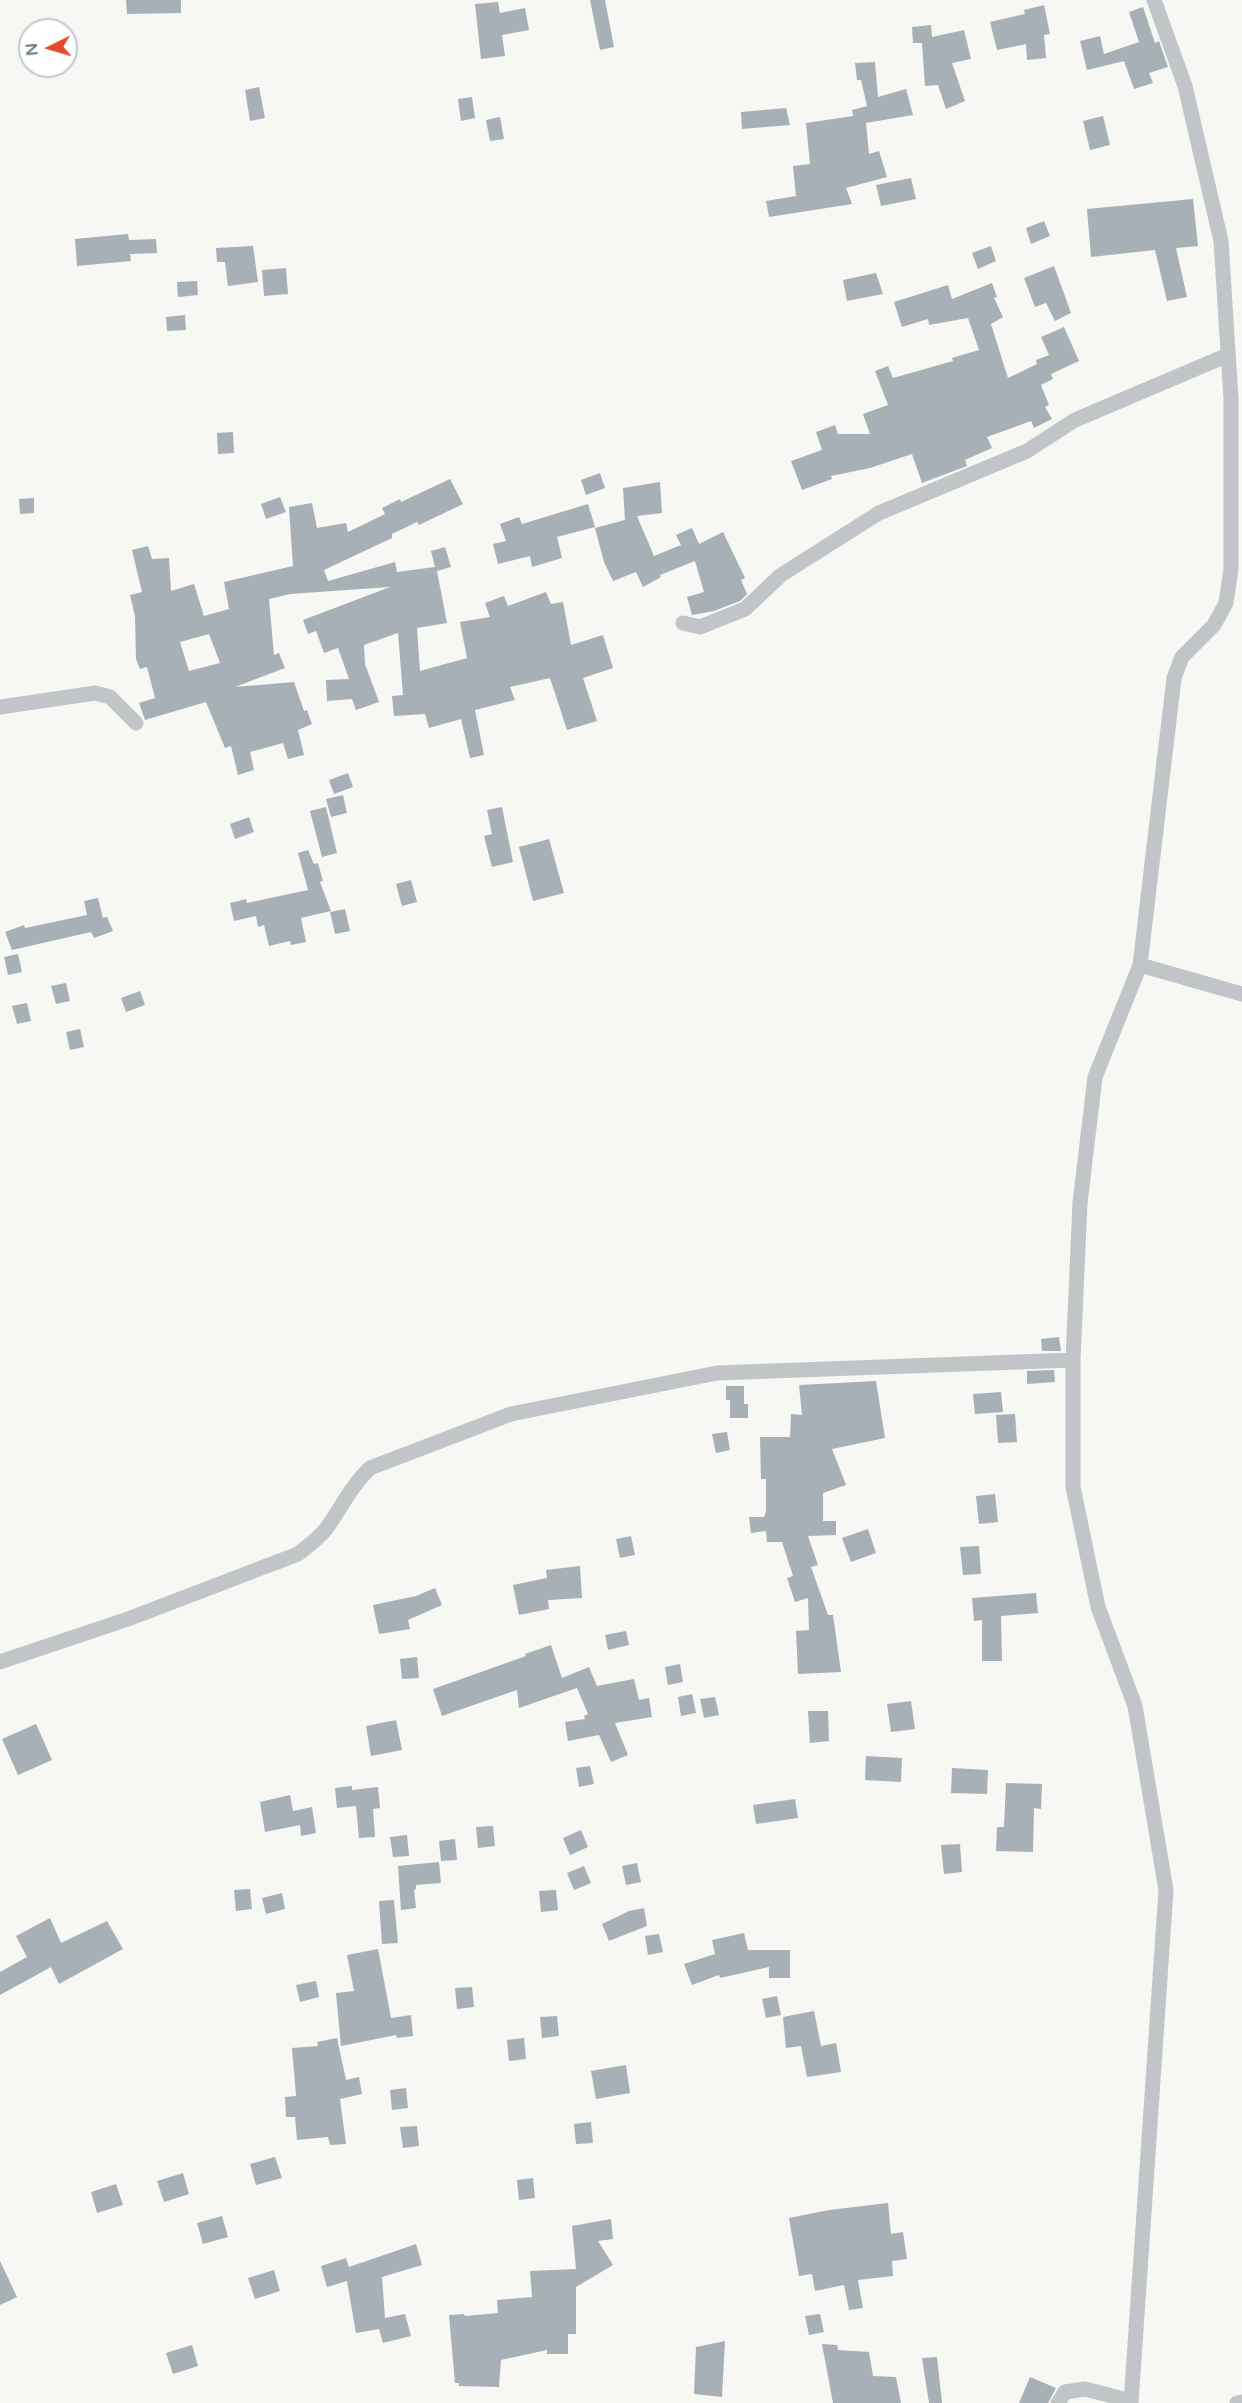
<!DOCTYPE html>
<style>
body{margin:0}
#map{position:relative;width:1242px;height:2403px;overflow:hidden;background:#f7f7f4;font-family:"Varela Round",sans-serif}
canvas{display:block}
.north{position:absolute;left:18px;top:18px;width:60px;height:60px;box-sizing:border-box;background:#fff;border:2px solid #c2c9ce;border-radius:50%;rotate:265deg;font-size:16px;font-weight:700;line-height:24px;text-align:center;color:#677985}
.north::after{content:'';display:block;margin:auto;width:21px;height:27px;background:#df4d2d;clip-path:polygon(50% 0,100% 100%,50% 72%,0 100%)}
</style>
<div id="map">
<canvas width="1242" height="2403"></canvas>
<div class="north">N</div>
</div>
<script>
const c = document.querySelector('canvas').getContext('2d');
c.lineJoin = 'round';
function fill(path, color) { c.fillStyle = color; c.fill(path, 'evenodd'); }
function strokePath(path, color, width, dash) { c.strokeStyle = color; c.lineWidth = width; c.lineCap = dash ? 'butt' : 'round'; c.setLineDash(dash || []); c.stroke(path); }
fill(new Path2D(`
 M126,0H181V13L127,14Z
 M590,0H605L614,47L600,50Z
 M498,2L500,13L525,8L529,30L502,35L505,56L481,59L475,4Z
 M1044,5L1050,34L1044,35L1046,58L1027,60L1026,44L997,50L990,22L1025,14L1024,10Z
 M1143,7L1155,43L1159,41L1168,67L1149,73L1153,83L1134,89L1124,61L1087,70L1080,41L1100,36L1104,54L1139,42L1129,12Z
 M931,25L932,37L964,30L971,59L952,63L965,101L946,109L938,85L925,86L922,43H913L912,27Z
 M875,62L878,97L906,89L913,115L866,123L869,154L879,151L887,177L846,188L852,204L769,217L766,201L796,196L793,166L810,164L806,123L853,116L852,110L867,106L861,80H857L855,63Z
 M259,87L265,118L250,121L245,90Z
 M472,97L475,118L461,121L458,99Z
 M786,108L790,125L742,129L741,112Z
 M1103,116L1110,145L1090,150L1083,121Z
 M500,117L504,139L490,141L486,120Z
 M911,178L916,199L881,206L876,185Z
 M1193,199L1198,246L1176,248L1187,297L1167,301L1155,250L1091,257L1087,209Z
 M1044,221L1050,236L1031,244L1026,228Z
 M128,234L129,240L156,239L157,253L130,254L131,261L77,266L75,239Z
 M253,246L258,282L228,286L225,262H217L216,248Z
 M991,246L996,261L978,269L972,253Z
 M1054,266L1071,313L1055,321L1046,303L1035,307L1024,278Z
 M286,268L288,294L264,296L262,270Z
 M876,273L883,294L847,301L843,280Z
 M197,281L198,295L178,297L177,282Z
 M992,283L997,297L994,298L1003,317L991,324L1008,378L1037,364L1036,360L1049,355L1041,337L1064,327L1079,361L1051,374L1053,379L1041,385L1049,405L1045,407L1052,419L1034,428L1031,421L987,437L992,448L965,460L967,466L922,483L912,454L870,468L831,476L832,479L802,490L791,461L822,450L816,432L835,425L838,434H870L863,414L888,405L875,371L888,366L893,378L953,361L952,358L979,350L968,318L929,325L928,319L902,327L894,302L948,285L952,299Z
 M185,315L186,330L167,331L166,317Z
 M233,432L234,453L218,454L217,433Z
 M600,473L605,488L586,495L581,480Z
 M450,479L463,504L419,525L417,522L392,534V538L324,570L328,581L395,562L397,572L435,567L431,551L445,547L451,567L437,571L447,623L417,628L420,671L467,658L460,622L490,617L485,603L504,596L508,606L546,592L551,604L563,602L571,645L603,635L613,668L583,678L597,721L567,730L550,678L510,687L515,700L475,710L484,755L470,758L461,719L429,728L425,714L394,716L392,696L403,695L398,633L364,645L365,664L379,702L356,710L352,699L327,701L326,680L349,679L338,648L324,653L316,631L308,634L303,620L390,587L290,594L269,599L274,655L279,653L285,668L235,687L294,682L304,711L307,710L312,724L298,730L304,755L288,759L283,743L250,752L254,770L238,775L231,746L225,748L206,702L145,720L139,703L155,698L147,667L140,669L136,659L135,616L130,595L142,592L132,550L148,546L152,559L169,558L171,591L194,584L204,616L229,609L224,582L293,566L289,507L312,503L317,528L346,523L348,532L385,514L382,508L400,499L401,502ZM209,634L220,663L189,671L180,642Z
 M660,482L662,513L637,516L654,556L681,545L676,535L692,528L699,544L723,532L745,578L741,580L747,594L740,601L714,611L692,615L687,597L704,592L695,561L660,575L661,577L643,587L636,572L613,581L604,562L595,528L625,520L623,488Z
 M280,497L286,512L266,519L261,504Z
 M34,498V513L20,514L19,499Z
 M588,504L595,527L557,537L562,558L532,567L530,556L498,564L493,544L506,541L500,524L519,517L522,524Z
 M348,773L353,787L334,794L329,780Z
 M343,795L347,813L331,817L326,799Z
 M326,807L337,853L322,857L310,811Z
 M502,807L513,862L492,867L484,836L492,834L487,810Z
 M249,817L254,832L235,839L230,824Z
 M549,839L564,893L533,901L519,847Z
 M308,850L314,864L318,863L323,881L320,882L331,911L301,918L306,942L291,945L290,941L269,946L264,925L258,927L256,916L234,921L230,903L246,899L247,903L308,890L298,853Z
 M411,880L417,902L402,906L396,884Z
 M98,898L103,918L107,917L113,931L94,938L91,932L12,950L5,932L24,925L25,928L87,915L84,901Z
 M345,909L350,931L335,934L330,912Z
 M18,954L22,972L8,975L4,957Z
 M66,983L70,1001L56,1004L51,986Z
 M140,991L145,1005L126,1012L121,998Z
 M27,1003L31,1021L17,1024L12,1006Z
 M80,1029L84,1047L70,1050L66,1032Z
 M1059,1337L1061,1351H1042L1041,1339Z
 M1054,1370L1055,1382L1027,1384V1371Z
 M876,1381L885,1438L832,1449L846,1485L823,1493V1521H836V1535L808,1536L818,1565L811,1567L828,1615H833L841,1672L798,1674L796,1631L809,1630L808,1598L795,1602L787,1578L793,1576L782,1542H767L766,1531L751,1533L749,1517H764L766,1512V1479H761L760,1437H790L791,1414L802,1415L799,1385Z
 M726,1386H744V1404H748V1418H730V1400H726Z
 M1001,1392L1003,1412L975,1414L973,1394Z
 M1015,1414L1017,1442L998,1443L996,1415Z
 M727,1432L730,1450L716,1453L712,1434Z
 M995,1494L998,1522L979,1524L976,1496Z
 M868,1529L876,1553L851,1562L842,1538Z
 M631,1536L635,1555L620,1558L616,1539Z
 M979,1546L981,1574L963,1575L960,1547Z
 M580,1566L582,1598L548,1600L549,1609L519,1615L513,1585L547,1578L546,1570Z
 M435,1588L442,1605L408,1620L410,1629L379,1634L373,1605L416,1596Z
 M1036,1593L1038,1613L1001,1616L1002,1661H982V1620L974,1621L972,1598Z
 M626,1631L629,1645L608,1650L605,1635Z
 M551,1645L562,1678L589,1667L597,1686L634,1679L639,1700L649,1698L652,1717L615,1723L628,1755L611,1762L599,1735L568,1741L565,1722L585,1719L584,1716L588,1714L577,1688L519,1708L517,1690L442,1716L433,1689L526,1656L525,1654Z
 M417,1657L419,1678L402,1679L400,1659Z
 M680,1664L683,1682L668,1685L665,1667Z
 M692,1694L696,1713L681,1716L678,1697Z
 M715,1697L719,1715L704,1718L700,1699Z
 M911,1701L915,1729L891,1732L887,1704Z
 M808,1711H828L829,1741L810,1743Z
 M396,1720L402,1750L371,1756L366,1726Z
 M36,1724L52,1760L18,1775L2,1739Z
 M866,1756L902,1758L901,1782L865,1780Z
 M590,1766L594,1784L579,1787L576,1768Z
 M952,1768L988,1770L987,1794L951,1793Z
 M1006,1783L1042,1784L1041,1809L1034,1808L1033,1852L996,1851L997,1827H1004Z
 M352,1786V1790L378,1787L380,1808L373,1809L375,1837L359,1838L356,1806L337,1808L335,1788Z
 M290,1795L293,1811L312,1807L316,1833L301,1836L300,1825L265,1832L260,1802Z
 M795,1799L798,1818L756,1824L753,1805Z
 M493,1826L495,1846L478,1848L476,1827Z
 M581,1830L588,1847L570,1855L563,1838Z
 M407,1835L409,1856L393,1857L390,1837Z
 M455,1839L457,1860L441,1861L439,1841Z
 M960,1844L962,1872L944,1874L941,1845Z
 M439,1862L441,1883L416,1885V1889L414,1890L416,1908L401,1910L398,1866Z
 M637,1863L641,1882L626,1885L622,1866Z
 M584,1866L591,1883L574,1890L567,1873Z
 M250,1889L252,1909L236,1911L234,1890Z
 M556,1890L558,1910L541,1912L539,1891Z
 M282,1893L285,1909L266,1914L262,1898Z
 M394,1900L398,1943L382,1944L379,1901Z
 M644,1908L647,1926L609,1941L602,1924L629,1911Z
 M50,1918L61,1943L107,1921L123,1949L59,1984L51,1967L0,1995V1972L27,1957L16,1936Z
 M744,1933L748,1950H790V1978H769V1967L720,1978L719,1975L692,1985L684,1964L715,1954L712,1940Z
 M659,1934L663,1952L648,1955L645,1936Z
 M378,1949L391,2018L411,2015L413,2036L397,2038L396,2035L341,2046L336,1993L354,1991L347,1955Z
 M316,1981L319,1997L300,2002L296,1985Z
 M472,1987L474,2007L457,2009L455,1988Z
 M777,1996L781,2015L766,2018L762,1999Z
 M814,2011L821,2046L836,2043L841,2072L807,2077L801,2046L786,2048L783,2017Z
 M557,2016L559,2036L542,2038L540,2017Z
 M337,2038L346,2080L359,2077L362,2094L340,2099L346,2144L330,2145L328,2137L297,2140L295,2117H286L285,2097L296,2096L292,2048L318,2046L317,2042Z
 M524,2038L526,2059L509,2061L507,2040Z
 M626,2065L630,2093L596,2099L591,2071Z
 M406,2088L408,2108L392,2110L390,2090Z
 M591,2122L593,2143L576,2144L574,2124Z
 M417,2126L419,2146L403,2148L400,2127Z
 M275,2157L282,2178L256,2185L250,2164Z
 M183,2173L189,2194L164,2202L157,2181Z
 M533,2178L535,2198L519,2200L517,2180Z
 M116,2184L123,2205L97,2213L91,2192Z
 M888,2203L891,2234L903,2232L907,2259L892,2261L893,2276L858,2280L863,2308L849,2310L844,2285L815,2291L812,2274L799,2276L789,2218L829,2210Z
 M222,2216L228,2237L203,2244L197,2223Z
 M611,2219L613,2239L598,2241L613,2265L576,2287V2334H568V2354H547V2350L501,2360L499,2387L459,2386V2383H455L449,2315L464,2314L465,2316L498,2313L497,2300L532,2297L530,2271L576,2269L572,2226Z
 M416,2244L422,2265L382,2277L385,2318L405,2314L411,2336L383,2343L379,2329L356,2333L347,2281L327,2287L321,2266L346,2258L349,2267Z
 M0,2261L17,2297L0,2305Z
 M274,2270L280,2291L255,2299L248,2278Z
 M820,2314L824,2332L809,2335L805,2316Z
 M725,2341L722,2397L694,2394L696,2347Z
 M822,2344L837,2345L838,2350L869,2352L873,2376L896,2377L901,2403H833Z
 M192,2345L198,2366L173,2374L166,2353Z
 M937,2357L942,2403H929L922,2358Z
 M1030,2377L1056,2388L1048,2403H1019Z`), '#a7b0b6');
strokePath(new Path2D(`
 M683,623L700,627L745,609L781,575L879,513L1027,451L1075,420L1228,355
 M0,707L95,693L110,697L136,723
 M1140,965L1242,994
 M0,1662L128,1619L298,1554C308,1546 318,1539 326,1529C341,1508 351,1486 370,1468L511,1414L717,1373L1073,1360
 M1058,2403L1065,2392L1085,2389L1120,2398L1122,2403
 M1131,2403L1166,1890L1135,1706L1098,1607L1073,1487V1360L1080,1203L1095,1077L1140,965L1174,678L1182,657L1214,625L1226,603L1231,569V399L1221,241L1185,86L1154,0
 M1237,2403L1242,2402`), '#c1c5c8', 15);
</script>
